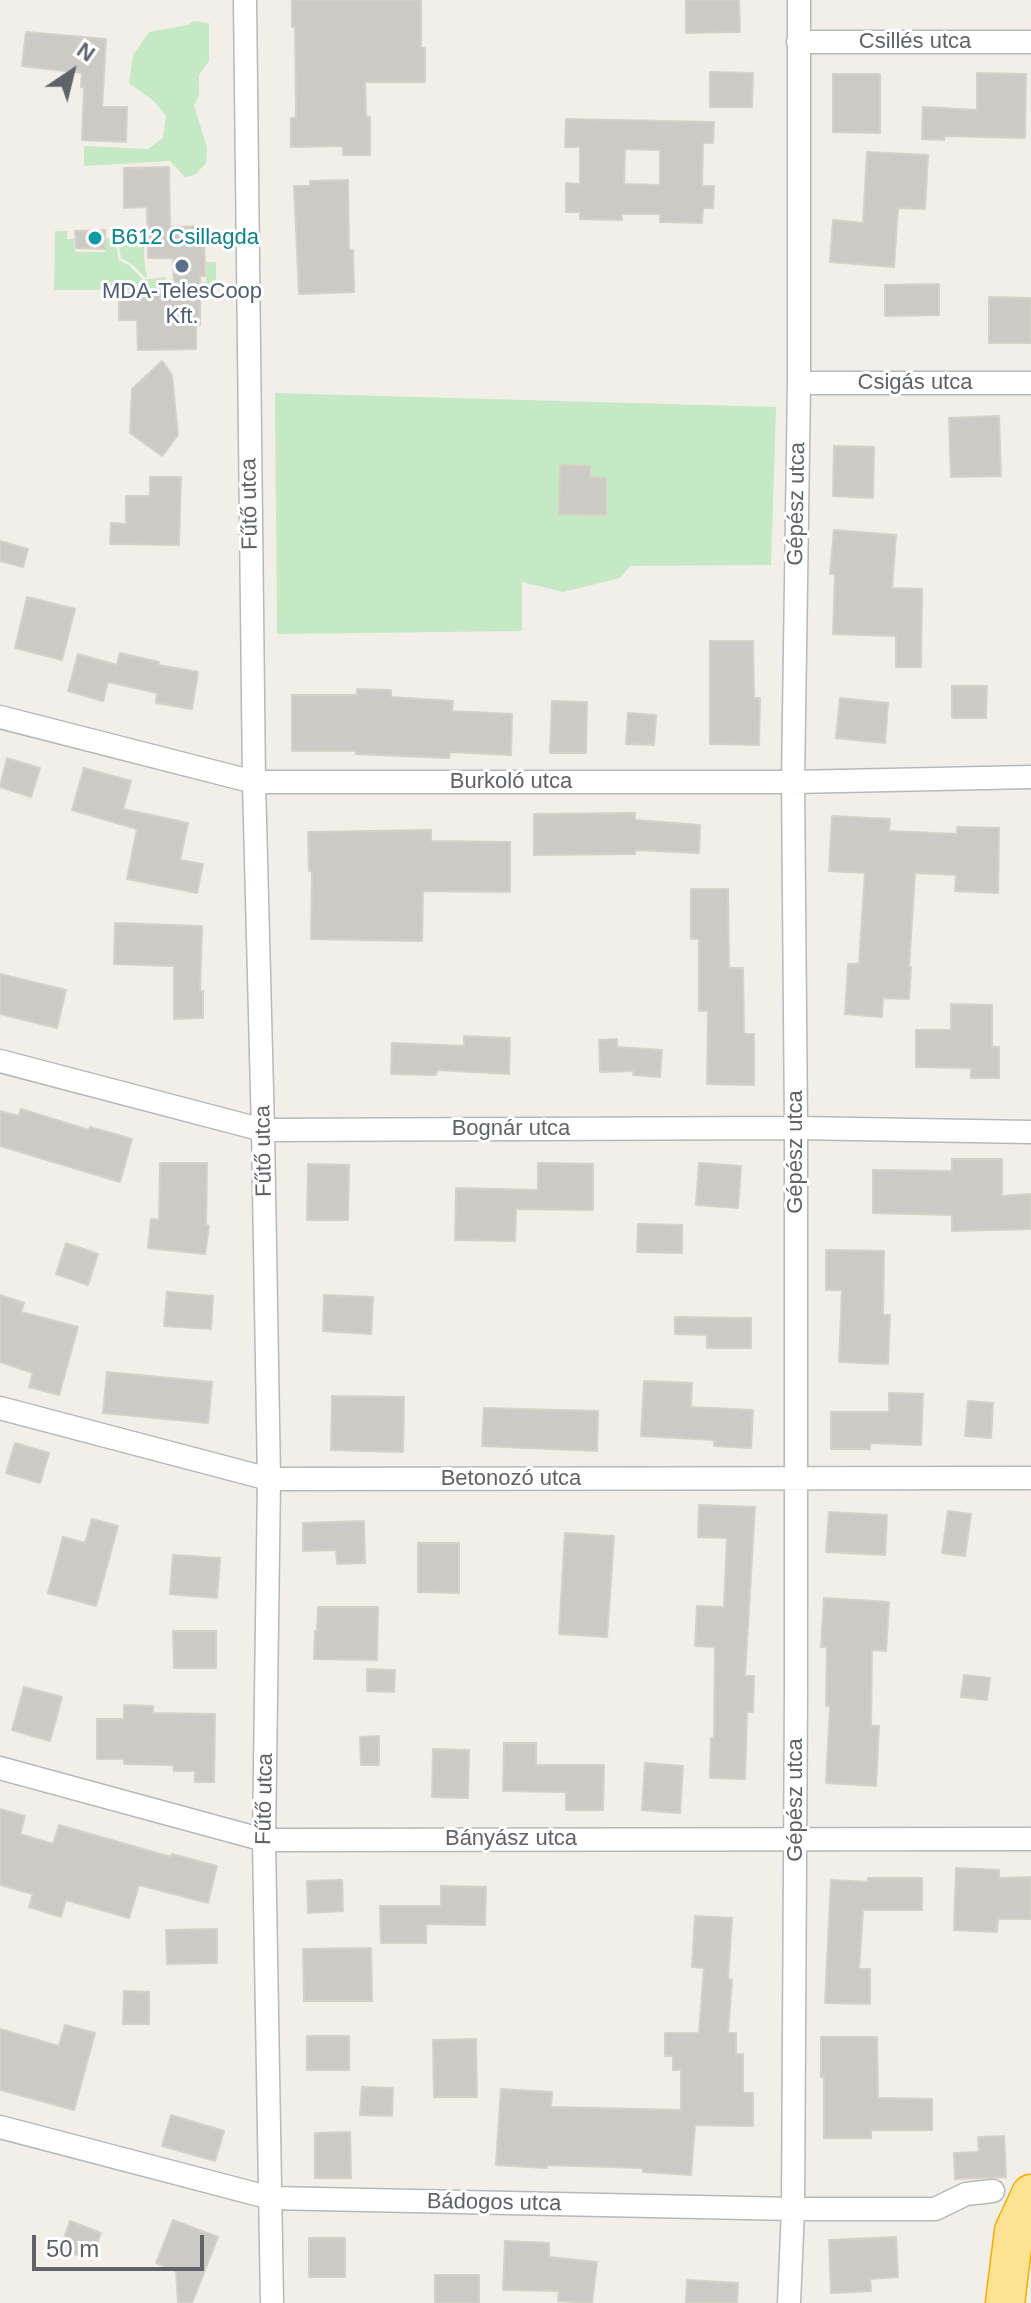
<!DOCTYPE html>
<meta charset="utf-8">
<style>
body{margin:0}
#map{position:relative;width:1031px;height:2303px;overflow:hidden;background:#f1efe8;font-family:Arial,sans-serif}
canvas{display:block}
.north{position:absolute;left:32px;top:32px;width:80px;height:80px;-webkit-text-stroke:6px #fff;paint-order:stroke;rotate:35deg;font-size:22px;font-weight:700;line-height:32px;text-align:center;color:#5f6368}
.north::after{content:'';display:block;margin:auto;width:28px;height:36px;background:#5f6368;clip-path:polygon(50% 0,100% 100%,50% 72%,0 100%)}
.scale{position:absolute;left:32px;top:2235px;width:172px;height:36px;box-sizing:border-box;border:4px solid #5f6368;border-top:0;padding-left:10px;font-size:24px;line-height:28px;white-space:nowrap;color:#5f6368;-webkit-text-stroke:6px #fff;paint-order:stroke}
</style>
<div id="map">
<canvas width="1031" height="2303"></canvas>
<div class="north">N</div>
<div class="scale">50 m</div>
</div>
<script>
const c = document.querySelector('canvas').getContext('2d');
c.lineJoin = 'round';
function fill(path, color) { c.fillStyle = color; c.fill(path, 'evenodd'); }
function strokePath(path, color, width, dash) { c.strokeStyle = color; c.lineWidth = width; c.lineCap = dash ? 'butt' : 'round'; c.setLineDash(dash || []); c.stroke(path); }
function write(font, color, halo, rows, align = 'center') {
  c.font = font + ' Arial,sans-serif'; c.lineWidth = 6; c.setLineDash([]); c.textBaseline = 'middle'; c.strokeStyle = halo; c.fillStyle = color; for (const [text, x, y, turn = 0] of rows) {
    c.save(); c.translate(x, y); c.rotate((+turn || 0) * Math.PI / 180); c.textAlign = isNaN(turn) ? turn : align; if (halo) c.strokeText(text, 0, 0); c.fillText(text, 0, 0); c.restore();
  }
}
fill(new Path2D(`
 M193,21L209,23V61L199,75V95L194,105L207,148L206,163L195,175L185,177L170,161L84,166V146L148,149L163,138L166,116L154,101L129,83L133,55L149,32L188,25Z
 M130,229L140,230C147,243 142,261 147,275L146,278L132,264L121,258L119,246L121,234Z
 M55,231H67V239H74L75,252H105L106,238L117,239L118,260L130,266L143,280L165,277L168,283L206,282V262H216V290H54Z
 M275,393L776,407L771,565L630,566L620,578L563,592L522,582V631L277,634Z`), '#c5e8c5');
const building = new Path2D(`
 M292,0H421V48H425V82H365L366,117H370V155H343V146L291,147V118H296L295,27H292Z
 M686,0H739L740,32L686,33Z
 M26,32L106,39L102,107H127L126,142L82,140L84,87H81L82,73L22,66Z
 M710,72L753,73L752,107H710Z
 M977,73L1026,74L1025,138L944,136V140L922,139L923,107L977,110Z
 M833,74H880V133L833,132Z
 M566,119L714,122L713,143H703L702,186H714L713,208H703L702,223L660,222V214H621L622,220L580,219V212H566V183L580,184V147H565ZM625,149L660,150V185L624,184Z
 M867,152L928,155L925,209L898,208L894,267L830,262L833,220L863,223Z
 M169,167L170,227L204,226L205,276H200V325L196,326V349L138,350L137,320H119V293L174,292L173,258H148L147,207L124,208V168Z
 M348,180L349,250H353L354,292L299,294L294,186H310V181Z
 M105,230V249L76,248L75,231Z
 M939,284V315L885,316V285Z
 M989,297L1031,298V343H989Z
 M162,361L172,375L178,435L162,456L130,433L132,389Z
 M999,416L1001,476L951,477L949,418Z
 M834,446L874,447L873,498L833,496Z
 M560,465L590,466V477L606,478V515L559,514Z
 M150,477H181L179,545L110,544L111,523L126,524V496H150Z
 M834,530L896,535L892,588L922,589L921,667H896V636L833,634L835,574H830Z
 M0,541L28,549L23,567L0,561Z
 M27,597L75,609L62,660L15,648Z
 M710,641H753L754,698H760L759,745L710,744Z
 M120,653L159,662L158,665L198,672L192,709L156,703L157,693L108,682L103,701L68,691L78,654L117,665Z
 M952,686H987L986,718H952Z
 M357,689L391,690V697L453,701L452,711L512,714L511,755L450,752L449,758L356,754V751H292V695H357Z
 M840,698L888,703L885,743L836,738Z
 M552,701L587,702L586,753H550Z
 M628,713L656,715L654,745L626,744Z
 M7,758L40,768L31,797L0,787Z
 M84,768L131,781L123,809L188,823L180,860L203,864L197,893L127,879L137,829L72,810Z
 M635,813V820L700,825L699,853L635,850V854L534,855V814Z
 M832,816L890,819L889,831L957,834V827L999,828L998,893L955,891L956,875L915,873L909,967H911L909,999L883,998L882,1017L845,1014L848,964H859L865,873L829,871Z
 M431,830V841L510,842V892L423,891L422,941L311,939L312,871H309L308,832Z
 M691,889H728L729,968H743L744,1034H754V1085L707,1084L708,1011H699V939H691Z
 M115,923L202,926L200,991H203V1018L174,1019V966L114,964Z
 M0,974L66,990L57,1028L0,1014Z
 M951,1004L992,1005V1047H999V1078H971V1068L916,1067V1030H951Z
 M464,1036L510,1038L509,1074L437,1070L436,1075L391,1074L392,1043L464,1046Z
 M617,1039V1047L662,1050L660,1077L633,1075L634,1071L600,1072L599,1040Z
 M21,1109L89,1130L90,1127L132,1139L120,1182L0,1146V1111L19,1116Z
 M952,1159H1002V1196L1031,1194V1229L952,1231V1215L873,1213V1170L952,1171Z
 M160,1163H207L206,1225L209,1226L205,1254L148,1248L151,1219L159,1220Z
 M538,1163L593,1164V1210L516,1209L515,1241L455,1240L456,1188L538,1190Z
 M699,1163L741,1166L738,1208L696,1205Z
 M308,1164L349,1165L348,1220H307Z
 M638,1224L682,1225V1253L637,1252Z
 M66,1243L98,1254L88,1285L56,1274Z
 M826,1250L884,1251L883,1315H890L888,1364L839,1362L842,1290H826Z
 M167,1292L213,1296L211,1329L164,1326Z
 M0,1295L24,1303L21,1312L78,1327L59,1395L29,1387L33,1373L0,1362Z
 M324,1295L373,1297L371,1334L323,1331Z
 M675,1317L751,1318V1348H707V1335L675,1334Z
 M107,1372L212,1382L208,1423L103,1413Z
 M644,1381L692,1383L691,1407L753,1410L751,1448L714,1446V1440L641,1436Z
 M889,1393L923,1394L921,1445L870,1443V1449H831V1412H889Z
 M332,1396L404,1397L403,1452L331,1450Z
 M968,1401L993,1403L991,1438L965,1436Z
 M484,1408L598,1411L597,1451L482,1446Z
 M15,1443L49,1453L40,1483L6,1473Z
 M699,1505L755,1507L745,1676H754L753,1712H747L745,1779L710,1778L711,1738H714L715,1647L695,1646L697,1606L724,1607L727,1538L698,1537Z
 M948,1511L971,1514L965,1556L942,1553Z
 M829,1512L887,1515L885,1555L826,1552Z
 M92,1519L118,1526L96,1606L48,1593L63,1537L85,1543Z
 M364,1521L365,1563L337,1564L336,1550L303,1551V1523Z
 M565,1533L614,1536L607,1637L559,1634Z
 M418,1543H459V1593L418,1592Z
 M173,1555L220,1558L217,1598L170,1594Z
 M824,1598L889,1602L886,1651L872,1650L871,1726H879L876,1786L826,1783L830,1706H826L827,1647H821Z
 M318,1607H378L377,1660L314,1659L315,1631H317Z
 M173,1631H216V1668H174Z
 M367,1669L395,1670L394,1692L367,1691Z
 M964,1675L990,1678L987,1700L961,1697Z
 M24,1687L62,1697L50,1741L12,1730Z
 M124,1705L153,1706V1713L215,1714L214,1782H195V1771H174L173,1765L124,1764V1759H97V1719H124Z
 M379,1736V1765H361L360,1737Z
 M504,1743H536V1765H604L603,1810H566V1792L503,1791Z
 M433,1749L469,1750L468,1798L432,1797Z
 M645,1763L683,1766L680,1813L642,1810Z
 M0,1809L25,1816L20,1834L53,1844L59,1825L171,1857L172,1854L217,1866L208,1903L139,1885L129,1918L66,1900L61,1917L29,1907L33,1894L0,1885Z
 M956,1868L999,1870V1878L1031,1877V1919H998L997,1932L954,1930Z
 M868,1878H922V1910H863L859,1969H870V2004L825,2003L831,1880L868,1882Z
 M342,1880L343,1911L308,1913L307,1881Z
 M441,1886L486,1887L485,1925L426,1924V1943H381L380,1906H441Z
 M695,1916L732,1918L728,1979L732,1980L728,2033H736V2054H743V2093H753V2126L695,2125L691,2175L643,2172V2168L547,2165V2168L496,2165L501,2089L552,2092L551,2107L681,2110V2070H673V2056H665V2033H699L704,1968L692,1967Z
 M217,1929V1963L167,1964L166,1930Z
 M371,1948L372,2001H304L303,1949Z
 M124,1991L149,1992V2024H123Z
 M65,2025L95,2033L74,2110L0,2090V2029L59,2046Z
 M307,2036H349V2070H307Z
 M821,2037H877L878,2098L932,2099V2130H871V2138H824V2077H821Z
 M476,2039L477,2097H434L433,2040Z
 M362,2087L393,2088L392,2116L360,2115Z
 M171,2115L224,2131L215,2161L162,2146Z
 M350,2132L351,2178H315V2133Z
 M1004,2136L1006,2177L955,2179L954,2153L979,2152L978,2137Z
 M173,2220L218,2237L192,2303H178L176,2271L156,2263Z
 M70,2221L101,2233L91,2260L60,2249Z
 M896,2237L898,2277L870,2279L871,2291L831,2293L829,2240Z
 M309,2238H345V2277H309Z
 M505,2241L549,2243V2257L597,2262L592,2303L558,2301L559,2291L503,2290Z
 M435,2275H479V2303H435Z
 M687,2280L738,2283L737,2303H686Z`);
fill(building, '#cccac5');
strokePath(building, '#d6d1c6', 2);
const minor = new Path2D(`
 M245,0L254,782L263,1130L269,1479L264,1840L272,2303
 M798,42H1031
 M799,383H1031
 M0,717L254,782H793L1031,777
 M0,1061L263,1130L796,1128L1031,1132
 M0,1408L269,1479L1031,1478
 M0,1768L264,1840L1031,1839
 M0,2127L271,2198L793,2209H935L966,2194L993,2191
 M789,2303L793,2209L796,1688V1128L793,782L799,383V0`);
const motorway = new Path2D(`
 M1005,2303L1014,2231L1031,2194`);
strokePath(minor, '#b5b8bc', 25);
strokePath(motorway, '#f9ab00', 41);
strokePath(minor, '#fff', 22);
strokePath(motorway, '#fde293', 38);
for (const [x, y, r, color] of [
 [95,238,8,"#0f9aa8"],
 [182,266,8,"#5c6f8a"]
]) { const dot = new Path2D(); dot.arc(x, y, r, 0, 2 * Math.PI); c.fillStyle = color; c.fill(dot); strokePath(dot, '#fff', 3); }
write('22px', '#5f6368', '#fff', [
 ["Csillés utca",915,42],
 ["Csigás utca",915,383],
 ["Fűtő utca",250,504,-91],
 ["Gépész utca",797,504,-89],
 ["Burkoló utca",511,782],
 ["Bognár utca",511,1129],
 ["Fűtő utca",264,1151,-91],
 ["Gépész utca",796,1152,-90],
 ["Betonozó utca",511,1479],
 ["Fűtő utca",265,1799,-89],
 ["Gépész utca",796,1800,-90],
 ["Bányász utca",511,1839],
 ["Bádogos utca",494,2203,1]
]);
write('22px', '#0d838f', '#fff', [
 ["B612 Csillagda",111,238]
], 'left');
write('22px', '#4e5e75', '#fff', [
 ["MDA-TelesCoop",182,292],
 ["Kft.",182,317]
]);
</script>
